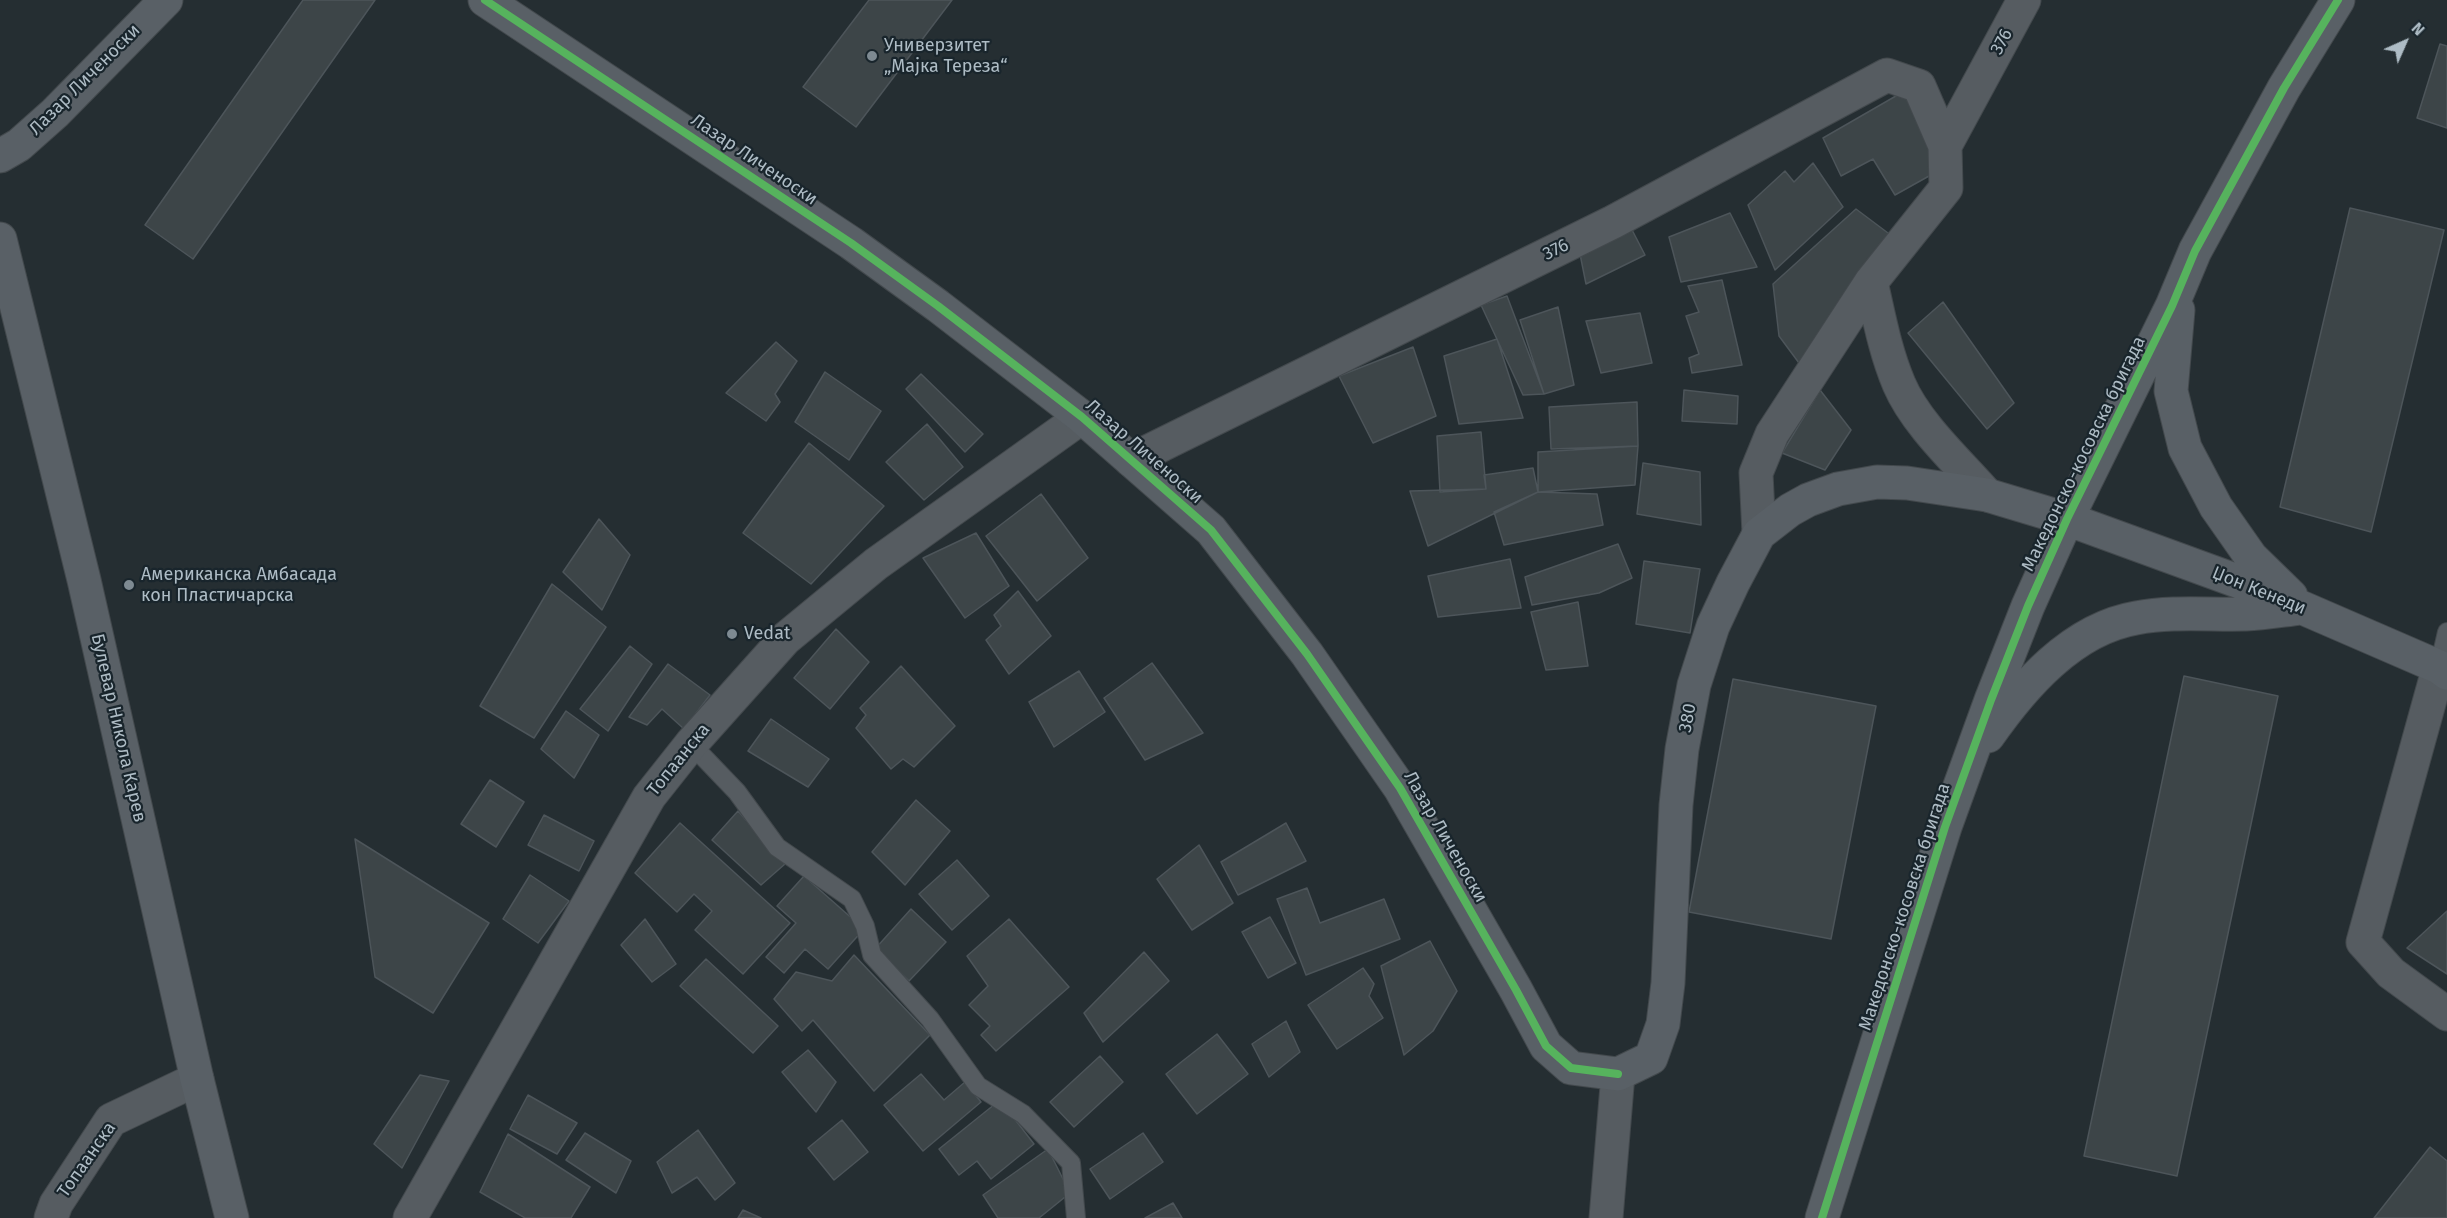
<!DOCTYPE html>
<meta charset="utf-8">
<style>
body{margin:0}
#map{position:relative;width:2447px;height:1218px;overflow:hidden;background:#252e32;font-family:"Fira Sans",sans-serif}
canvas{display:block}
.north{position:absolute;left:2375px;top:12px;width:60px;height:60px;-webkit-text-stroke:4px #19252c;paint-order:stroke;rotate:45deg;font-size:16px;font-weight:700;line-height:24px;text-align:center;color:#aebcc5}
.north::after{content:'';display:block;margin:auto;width:21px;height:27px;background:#aebcc5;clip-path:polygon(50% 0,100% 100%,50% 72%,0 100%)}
</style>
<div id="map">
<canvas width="2447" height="1218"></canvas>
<div class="north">N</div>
</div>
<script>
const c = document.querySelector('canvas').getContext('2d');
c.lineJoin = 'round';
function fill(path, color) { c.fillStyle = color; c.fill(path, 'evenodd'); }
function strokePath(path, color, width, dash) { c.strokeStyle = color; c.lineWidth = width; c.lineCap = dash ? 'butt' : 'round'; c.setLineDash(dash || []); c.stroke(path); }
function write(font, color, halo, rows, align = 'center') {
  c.font = font + ' "Fira Sans",sans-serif'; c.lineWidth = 4.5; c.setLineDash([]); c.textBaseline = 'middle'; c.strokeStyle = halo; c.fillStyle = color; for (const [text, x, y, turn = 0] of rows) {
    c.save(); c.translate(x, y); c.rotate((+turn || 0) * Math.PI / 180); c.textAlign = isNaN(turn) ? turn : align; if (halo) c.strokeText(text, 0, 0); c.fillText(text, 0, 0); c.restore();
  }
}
const building = new Path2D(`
 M303,0H375L193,259L145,225Z
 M869,0H952L856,127L803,87Z
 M2440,44L2447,46V128L2417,118Z
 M1908,89L1938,171L1895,195L1873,159L1841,176L1823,138Z
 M1813,163L1843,207L1775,270L1748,205L1785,171L1794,182Z
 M2350,208L2444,230L2371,532L2280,507Z
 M1856,209L1892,236L1799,363L1779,336L1773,284Z
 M1730,213L1757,267L1681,282L1669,237Z
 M1630,226L1645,255L1586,284L1580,254Z
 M1722,280L1742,365L1692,373L1689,358L1699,354L1686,316L1699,312L1688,286Z
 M1507,296L1544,394L1523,395L1481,305Z
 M1943,302L2014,403L1987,429L1908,333Z
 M1558,307L1574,385L1544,394L1520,320Z
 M1640,313L1652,363L1601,373L1586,321Z
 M1497,339L1523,418L1459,424L1444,356Z
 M776,342L797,361L775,394L780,402L766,421L726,393Z
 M1413,347L1436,416L1373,443L1339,376Z
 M825,372L881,411L849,460L795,422Z
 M921,374L983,434L965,452L906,389Z
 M1684,390L1738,396L1737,424L1682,421Z
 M1820,390L1851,430L1825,470L1782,453Z
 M1637,402L1638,446L1551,449L1549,407Z
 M927,424L963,467L924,500L886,462Z
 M1481,432L1486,489L1440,492L1437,436Z
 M809,443L884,506L811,584L743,533Z
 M1638,446L1635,485L1538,492V452Z
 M1643,463L1700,472L1701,525L1637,514Z
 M1533,468L1538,492L1428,546L1410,491L1486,489L1484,475Z
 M1538,492L1597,494L1603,525L1504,545L1494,512Z
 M1041,494L1088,558L1037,601L986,536Z
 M599,519L630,555L602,610L563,572Z
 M976,533L1009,586L965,618L923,558Z
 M1618,544L1632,578L1599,593L1532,605L1525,577Z
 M1510,559L1521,608L1438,617L1428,576Z
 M1644,561L1700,569L1690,633L1636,624Z
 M552,584L606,627L534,738L480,706Z
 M1018,591L1051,636L1009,674L986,640L1001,626L994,615Z
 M1578,602L1588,666L1546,670L1531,612Z
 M836,629L869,662L830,709L794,678Z
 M630,646L652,664L608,731L580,709Z
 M1152,663L1203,733L1145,760L1104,698Z
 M668,664L710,695L684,729L662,709L647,725L629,717Z
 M901,666L955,726L914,767L903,759L891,769L856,728L866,715L860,708Z
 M1079,671L1105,712L1054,747L1029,702Z
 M2184,676L2278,696L2177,1176L2084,1156Z
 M1733,679L1876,706L1831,939L1689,912Z
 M566,711L599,735L574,778L541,749Z
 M771,719L829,759L808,787L748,751Z
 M490,780L524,802L496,847L461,824Z
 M916,800L950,831L905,885L872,852Z
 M738,811L785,864L761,885L712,840Z
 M544,815L594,841L579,871L528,845Z
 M680,823L790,923L743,974L695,930L712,911L694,894L677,912L635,873Z
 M1286,823L1306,861L1238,895L1221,862Z
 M355,839L489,923L433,1013L375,977Z
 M1199,845L1233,903L1192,930L1157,879Z
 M957,860L989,896L952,930L919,894Z
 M530,875L569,901L538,943L503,919Z
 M804,876L864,929L828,969L805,949L784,973L766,957L796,923L777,906Z
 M1307,888L1320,923L1384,899L1400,939L1306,975L1277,899Z
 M911,909L946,942L909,981L875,949Z
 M2447,911V974L2407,948Z
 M1270,917L1296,963L1268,978L1242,932Z
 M645,919L676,964L652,982L621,945Z
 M1009,919L1069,987L996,1051L981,1035L990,1026L969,1005L988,986L967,956Z
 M1430,941L1457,991L1433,1031L1404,1055L1381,966Z
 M1144,952L1169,981L1103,1042L1084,1013Z
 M854,955L930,1035L874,1091L813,1020L802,1031L774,999L796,972L832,981Z
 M706,959L778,1026L753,1053L680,986Z
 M1363,968L1374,984L1369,996L1383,1018L1337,1049L1308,1005Z
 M1286,1021L1300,1052L1269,1077L1252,1044Z
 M1217,1034L1248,1074L1197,1114L1166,1074Z
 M808,1050L836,1082L816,1112L782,1072Z
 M1100,1056L1123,1082L1074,1127L1050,1102Z
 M921,1074L944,1100L965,1082L981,1102L923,1151L884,1105Z
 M420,1075L449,1081L402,1168L374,1144Z
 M528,1095L577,1123L557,1154L510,1129Z
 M1000,1100L1034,1144L991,1179L977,1161L959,1175L939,1149Z
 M842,1120L868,1152L834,1180L808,1148Z
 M698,1130L735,1183L715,1200L697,1177L672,1193L657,1162Z
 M585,1133L631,1161L616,1193L566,1160Z
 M1143,1133L1163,1162L1110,1199L1090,1169Z
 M508,1134L590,1187L571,1218H525L480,1192Z
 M2430,1147L2447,1161V1218H2374Z
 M1048,1149L1070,1193L1039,1218H998L983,1195Z
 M1173,1203L1182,1218H1145Z
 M743,1210L761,1218H738Z`);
fill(building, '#3d4548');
strokePath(building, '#4d555a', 1.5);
const lane = new Path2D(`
 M2439,667L2447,632
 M691,744L737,792L777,847L852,899L865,926L872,955L930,1019L978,1086L1023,1114L1071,1163L1076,1218`);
const street = new Path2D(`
 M1871,282C1879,317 1885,351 1899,384C1916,424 1958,462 1987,495
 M1131,460L1613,222L1887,75L1919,86L1945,146
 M1759,534L1756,473L1772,434L1871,282L1946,188L1945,146L2024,0
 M2439,667L2363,942L2391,973L2447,1014
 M51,1218L56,1204L111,1120L197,1079
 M410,1218L649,797L691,744L785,639L876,564L1082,417
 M1606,1218L1618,1074`);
const secondary = new Path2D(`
 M485,0L851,243L938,306L1082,417L1211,530L1307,654L1400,788L1516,990L1546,1046L1571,1068L1618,1074L1651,1058L1663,1024L1668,983L1676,805L1682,749L1694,685L1713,626L1733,583L1759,534L1790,510L1808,500L1838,489L1877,482L1907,483L1987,495L2067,519L2259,589L2439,667L2447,673
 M0,156L19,145L55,113L166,0
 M0,239L84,580L197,1079L232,1218
 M2178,310L2171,391L2185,448L2216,507L2251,557L2291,596
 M1988,736C2023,686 2072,629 2136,618C2172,611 2209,615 2246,614C2264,613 2283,610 2301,608
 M1822,1218L1945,827L1991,700L2028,606L2067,519L2172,306L2195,251L2284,88L2338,0`);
strokePath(lane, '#43494d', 20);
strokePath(street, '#43494d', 35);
strokePath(secondary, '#43494d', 35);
strokePath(lane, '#565c61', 18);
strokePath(street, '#565c61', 33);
strokePath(secondary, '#596066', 33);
strokePath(new Path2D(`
 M485,0L851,243L938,306L1082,417L1211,530L1307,654L1400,788L1516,990L1546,1046L1571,1068L1618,1074
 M1822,1218L1945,827L1991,700L2028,606L2067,519L2172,306L2195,251L2284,88L2338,0`), '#56b35d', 8);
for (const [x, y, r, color] of [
 [872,56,6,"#7e8a92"],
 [129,585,6,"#7e8a92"],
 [732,634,6,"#7e8a92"]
]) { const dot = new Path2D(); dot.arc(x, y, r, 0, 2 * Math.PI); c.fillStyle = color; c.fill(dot); strokePath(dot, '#19252c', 2); }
write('18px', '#aebcc5', '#19252c', [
 ["376",2002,42,-62],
 ["Лазар Личеноски",85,80,-45],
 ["Лазар Личеноски",754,160,34],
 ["376",1556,250,-26],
 ["Лазар Личеноски",1144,452,41],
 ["Македонско-косовска бригада",2084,454,-64],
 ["Џон Кенеди",2259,591,22],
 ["380",1688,718,-79],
 ["Булевар Никола Карев",118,728,77],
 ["Топаанска",679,760,-51],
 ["Лазар Личеноски",1445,837,60],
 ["Македонско-косовска бригада",1905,907,-72],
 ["Топаанска",87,1160,-55]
]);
write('18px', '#aebcc5', '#19252c', [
 ["Универзитет",884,46],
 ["„Мајка Тереза“",884,67],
 ["Американска Амбасада",141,575],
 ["кон Пластичарска",141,596],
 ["Vedat",744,634]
], 'left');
</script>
